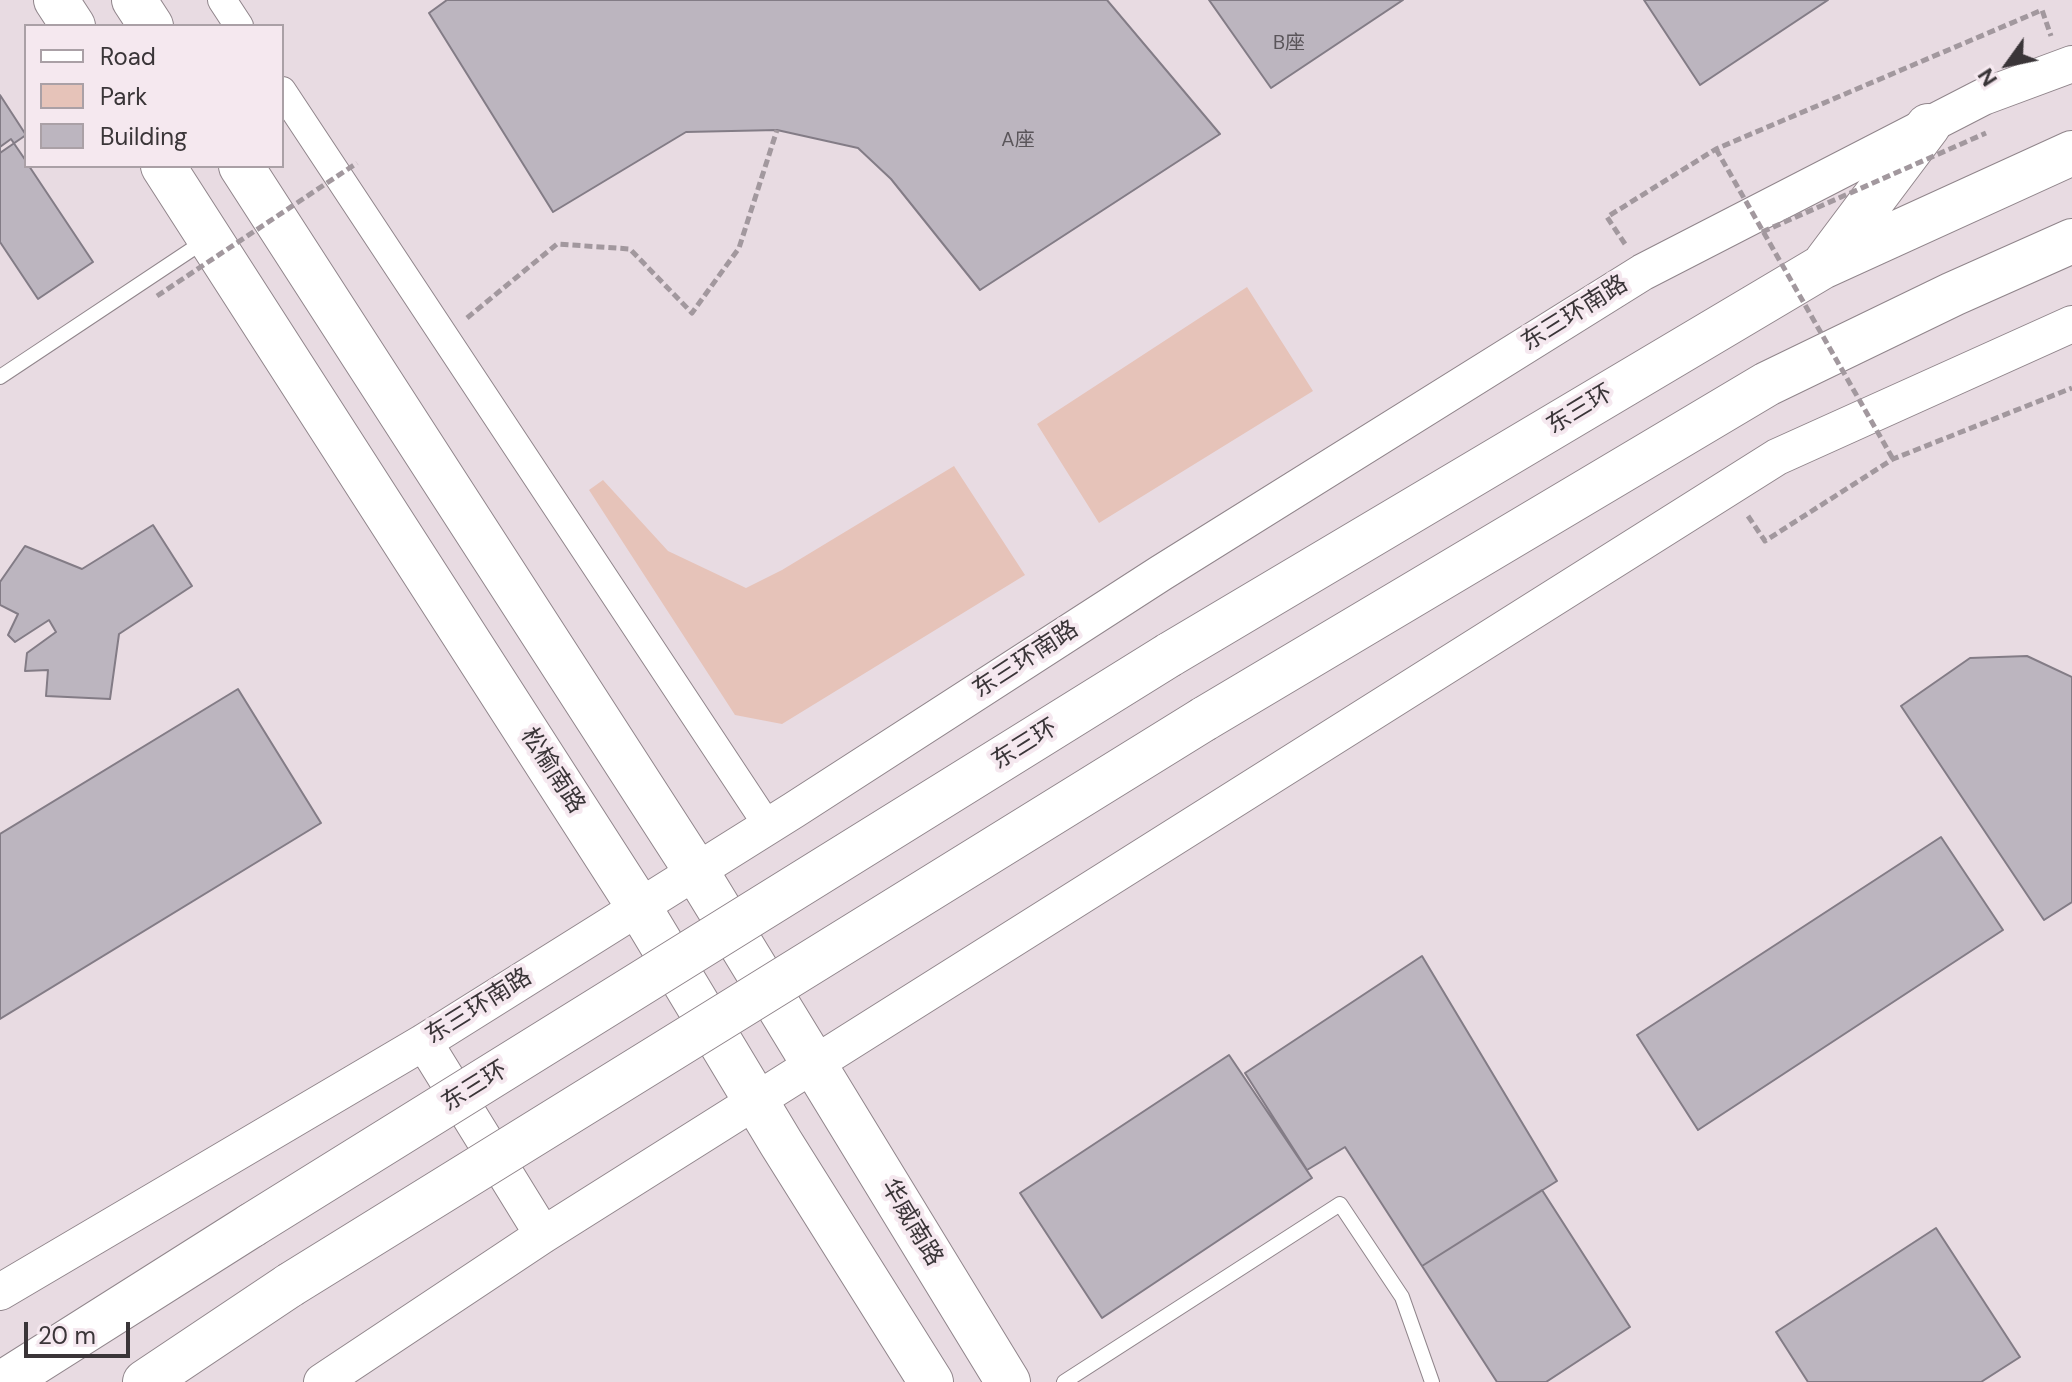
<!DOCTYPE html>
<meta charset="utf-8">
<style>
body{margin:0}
#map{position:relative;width:2072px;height:1382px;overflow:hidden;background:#e8dbe2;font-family:"DM Sans",sans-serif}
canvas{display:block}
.legend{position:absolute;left:24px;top:24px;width:260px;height:144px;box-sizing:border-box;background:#f5e8ef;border:2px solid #aaa0a6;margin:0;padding:10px 14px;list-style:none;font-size:24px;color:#3a3538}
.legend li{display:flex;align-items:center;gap:16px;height:40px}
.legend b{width:40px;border:2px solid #aaa0a6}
.north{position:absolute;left:1968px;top:24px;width:80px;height:80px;-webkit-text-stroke:6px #f5e8ef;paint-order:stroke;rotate:237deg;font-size:22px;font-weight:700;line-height:32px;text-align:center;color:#3a3538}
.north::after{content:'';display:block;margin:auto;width:28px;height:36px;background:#3a3538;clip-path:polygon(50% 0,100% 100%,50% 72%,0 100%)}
.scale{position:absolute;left:24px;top:1322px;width:106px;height:36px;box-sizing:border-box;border:4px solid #3a3538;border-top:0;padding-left:10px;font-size:24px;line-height:28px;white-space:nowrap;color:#3a3538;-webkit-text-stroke:6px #f5e8ef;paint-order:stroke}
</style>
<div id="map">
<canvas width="2072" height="1382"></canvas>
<ul class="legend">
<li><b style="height:10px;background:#fff"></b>Road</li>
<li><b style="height:22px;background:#e6c3b9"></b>Park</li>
<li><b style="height:22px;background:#bcb5bf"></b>Building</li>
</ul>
<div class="north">N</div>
<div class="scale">20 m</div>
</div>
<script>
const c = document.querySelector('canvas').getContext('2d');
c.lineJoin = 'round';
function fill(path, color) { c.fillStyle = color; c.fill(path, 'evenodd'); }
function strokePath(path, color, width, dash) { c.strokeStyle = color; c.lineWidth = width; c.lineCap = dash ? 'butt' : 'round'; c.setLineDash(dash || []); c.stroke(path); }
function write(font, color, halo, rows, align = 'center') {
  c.font = font + ' "DM Sans","Noto Sans SC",sans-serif'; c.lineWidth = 8; c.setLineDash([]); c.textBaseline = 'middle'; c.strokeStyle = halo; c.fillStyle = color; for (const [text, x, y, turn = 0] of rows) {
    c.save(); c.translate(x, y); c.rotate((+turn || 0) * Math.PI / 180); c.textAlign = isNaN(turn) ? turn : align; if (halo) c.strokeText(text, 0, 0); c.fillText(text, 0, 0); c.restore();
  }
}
fill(new Path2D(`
 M1247,287L1313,391L1099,523L1037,424Z
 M954,466L1025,575L782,724L735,715L589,490L603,480L668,551L746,588L782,570Z`), '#e6c3b9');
const building = new Path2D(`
 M447,0H1107L1220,134L980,290L891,179L858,148L777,130L686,132L553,212L429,13Z
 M1209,0H1403L1271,88Z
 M1644,0H1828L1700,85Z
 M0,95L26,135L0,153Z
 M11,139L26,161V166H29L93,262L38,299L0,242V147Z
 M153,525L192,586L119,634L110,699L46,696L48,670L25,671L27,653L56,632L49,620L15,642L8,635L18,614L0,605V582L25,546L82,569Z
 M2027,656L2072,677V902L2044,920L1901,706L1970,658Z
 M238,689L321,823L0,1019V834Z
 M1941,837L2003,930L1698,1130L1637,1035Z
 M1422,956L1557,1181L1422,1266L1345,1147L1307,1170L1245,1073Z
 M1229,1055L1312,1178L1102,1318L1020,1193Z
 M1542,1190L1630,1327L1546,1382H1497L1422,1266Z
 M1936,1228L2020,1357L1981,1382H1808L1776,1332Z`);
fill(building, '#bcb5bf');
strokePath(building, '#837c86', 2);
const service = new Path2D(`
 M0,377L206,240
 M1064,1382L1340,1204L1402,1297L1432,1382`);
const minor = new Path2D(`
 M222,0L239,26
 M282,91L768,826`);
const tertiary = new Path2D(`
 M424,1042L543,1235
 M0,1292L424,1042L794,810L1161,573L1643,272L1983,97L2072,64
 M322,1382L543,1235L1777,457L2072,324`);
const primary = new Path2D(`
 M56,0L73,26
 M134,0L151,26
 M163,166L639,907L781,1143L931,1382
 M241,166L696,871L1008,1382`);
const trunk = new Path2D(`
 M1826,262L1928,126
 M1169,655L1822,267L2072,153
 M1204,719L1767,384L1953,294L2072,241
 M4,1382L252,1225
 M145,1382L290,1285`);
strokePath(service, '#90858b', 16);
strokePath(minor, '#90858b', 30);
strokePath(tertiary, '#90858b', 38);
strokePath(primary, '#90858b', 46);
strokePath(trunk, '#90858b', 46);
strokePath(new Path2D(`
 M1625,244L1607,217L1716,149L2042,10L2051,36
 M467,318L557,244L630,249L692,313L739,248L777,130
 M1748,516L1765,541L1893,459L2072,388`), '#a2989e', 5, [8, 4]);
strokePath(service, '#fff', 14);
strokePath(minor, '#fff', 28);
strokePath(tertiary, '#fff', 36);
strokePath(primary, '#fff', 44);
strokePath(trunk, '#fff', 44);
const trunkBridge = new Path2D(`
 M252,1225L1169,655
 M290,1285L1204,719`);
strokePath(trunkBridge, '#90858b', 46, []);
strokePath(new Path2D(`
 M1716,149L1893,459
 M1762,232L1986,133
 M157,296L357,163`), '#a2989e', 5, [8, 4]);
strokePath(trunkBridge, '#fff', 44);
write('20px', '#5a555a', null, [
 ["B座",1289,44],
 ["A座",1018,141]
]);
write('24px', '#3a3538', '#f5e8ef', [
 ["东三环南路",1575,314,-32],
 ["东三环",1580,410,-31],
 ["东三环南路",1026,660,-33],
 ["东三环",1025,745,-32],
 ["松榆南路",552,771,57],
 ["东三环南路",479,1007,-32],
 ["东三环",475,1087,-32],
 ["华威南路",911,1223,59]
]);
</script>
